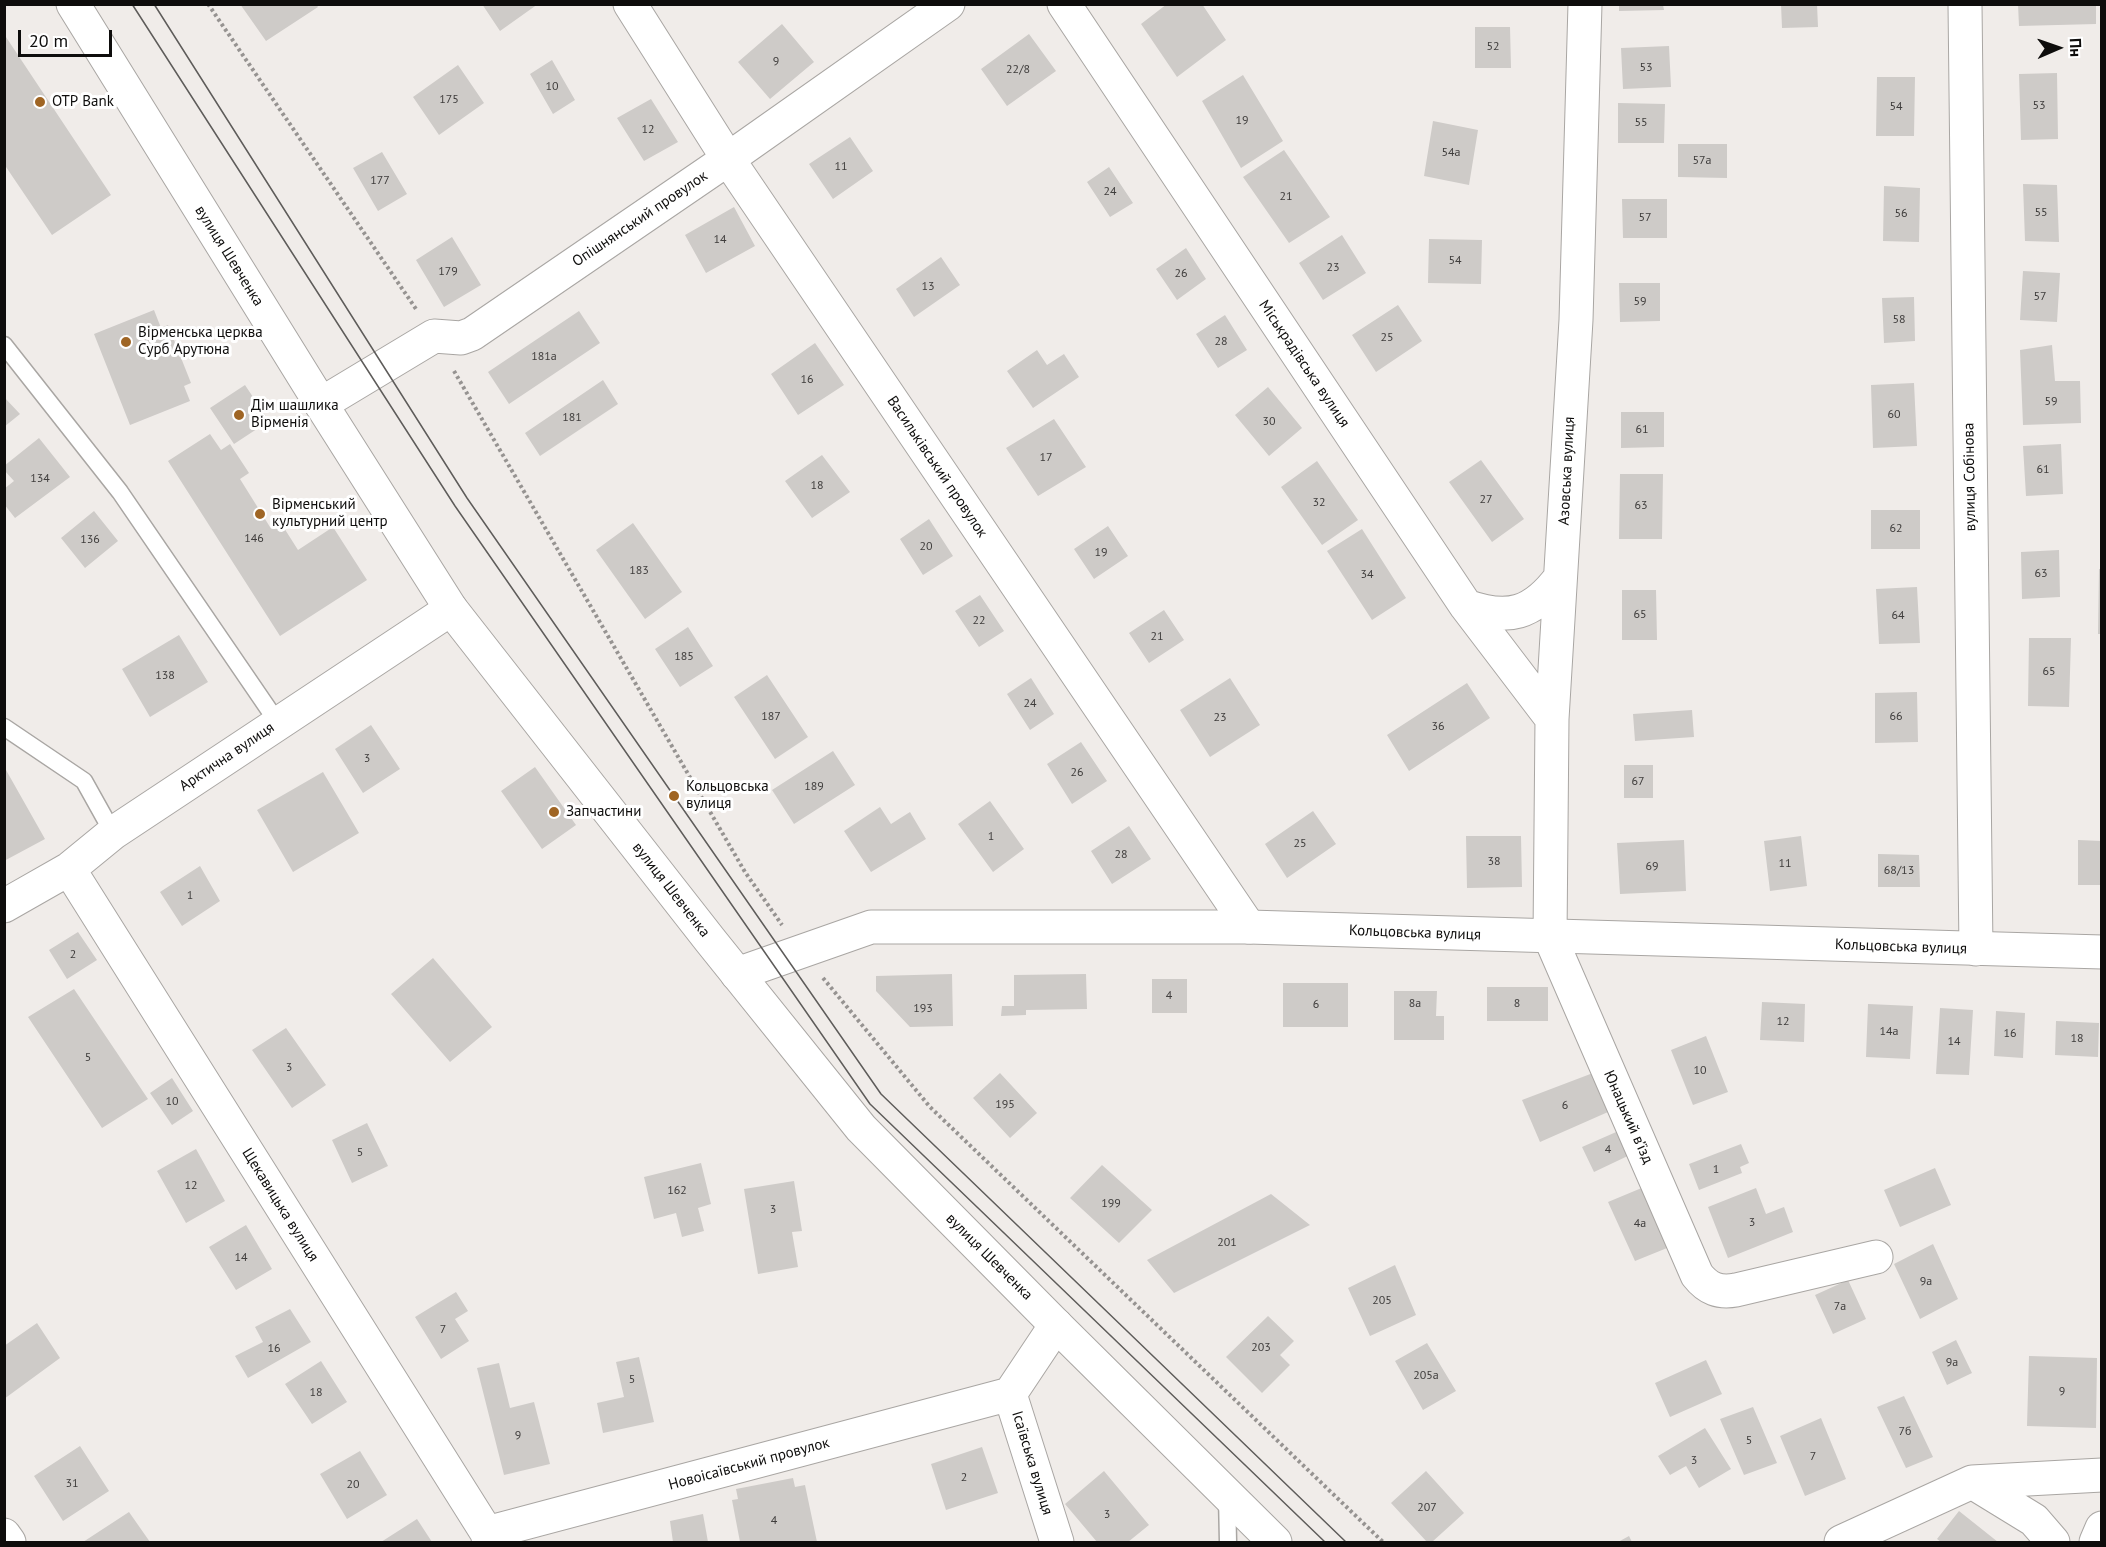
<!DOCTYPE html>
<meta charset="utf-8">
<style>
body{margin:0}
#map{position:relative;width:2106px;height:1547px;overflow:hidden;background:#f0ece9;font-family:"PT Sans",sans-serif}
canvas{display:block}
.frame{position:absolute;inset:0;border:6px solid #0e0d0c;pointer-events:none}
.north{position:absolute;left:2028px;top:18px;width:60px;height:60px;-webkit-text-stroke:4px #fff;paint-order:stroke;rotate:88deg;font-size:16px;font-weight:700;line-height:24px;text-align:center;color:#0e0d0c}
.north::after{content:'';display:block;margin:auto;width:21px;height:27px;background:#0e0d0c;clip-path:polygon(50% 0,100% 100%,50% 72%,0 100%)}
.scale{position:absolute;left:18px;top:30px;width:94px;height:27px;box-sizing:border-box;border:3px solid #0e0d0c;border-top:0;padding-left:8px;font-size:18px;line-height:21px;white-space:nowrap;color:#0e0d0c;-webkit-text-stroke:4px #fff;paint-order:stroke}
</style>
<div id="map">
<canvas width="2106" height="1547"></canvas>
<div class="frame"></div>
<div class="north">Пн</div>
<div class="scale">20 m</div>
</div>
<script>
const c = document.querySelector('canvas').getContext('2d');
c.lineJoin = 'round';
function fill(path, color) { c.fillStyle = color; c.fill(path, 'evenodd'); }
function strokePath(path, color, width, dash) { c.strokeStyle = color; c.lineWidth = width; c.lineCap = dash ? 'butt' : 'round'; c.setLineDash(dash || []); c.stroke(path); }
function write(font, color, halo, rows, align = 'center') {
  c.font = font + ' "PT Sans",sans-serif'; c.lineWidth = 6; c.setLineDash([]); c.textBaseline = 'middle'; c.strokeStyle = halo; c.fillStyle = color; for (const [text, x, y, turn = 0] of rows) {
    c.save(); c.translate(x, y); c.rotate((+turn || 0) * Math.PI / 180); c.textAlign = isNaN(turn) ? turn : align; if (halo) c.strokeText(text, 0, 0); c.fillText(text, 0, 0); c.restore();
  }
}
fill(new Path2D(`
 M240,4H316L318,7L266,41Z
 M482,4H538L500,31Z
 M1167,4H1202L1226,40L1177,77L1141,24Z
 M1781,4H1817L1818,27L1782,28Z
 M2018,4H2096V24L2019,26Z
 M1619,5H1663L1664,10L1619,11Z
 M782,24L814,62L770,99L738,62Z
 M1475,27H1510L1511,68H1475Z
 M4,34L111,195L52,235L4,164Z
 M1029,34L1056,71L1007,106L981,69Z
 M1669,46L1671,87L1623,89L1621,48Z
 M552,60L575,100L553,114L530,74Z
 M458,65L484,103L439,135L413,97Z
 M2057,73L2058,139L2021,140L2019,74Z
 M1243,75L1283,141L1241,168L1202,101Z
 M1877,77H1915L1914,136H1876Z
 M651,99L678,142L644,161L617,118Z
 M1618,103L1665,104L1664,143H1618Z
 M1433,121L1478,130L1469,185L1424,176Z
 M850,137L873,171L833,199L809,164Z
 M1678,144H1727V178L1678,177Z
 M1284,150L1330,217L1289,243L1243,177Z
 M382,152L407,194L378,211L353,168Z
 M1109,167L1133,203L1110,217L1087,182Z
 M2023,184L2057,185L2059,242L2025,241Z
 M1884,186L1920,188L1919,242L1883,241Z
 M1622,199H1667V238H1623Z
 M734,207L755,246L706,273L685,235Z
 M1342,235L1366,273L1323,300L1299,263Z
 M452,237L481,285L444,307L416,260Z
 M1429,239L1482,240L1481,284L1428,283Z
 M1186,248L1206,279L1177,300L1156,269Z
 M941,257L960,285L914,317L896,289Z
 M2023,271L2060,273L2057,322L2020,320Z
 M1619,283H1660V321L1620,322Z
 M1914,297L1915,341L1884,343L1882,298Z
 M1398,305L1422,341L1376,372L1352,335Z
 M154,310L161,328L168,325L191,383L184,386L190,401L130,425L94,334Z
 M579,311L600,343L509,404L488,372Z
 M1225,315L1247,350L1218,368L1196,334Z
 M815,343L844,385L798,415L771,374Z
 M2052,345L2055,381H2080L2081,423L2023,425L2020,350Z
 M1037,350L1047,365L1064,354L1079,377L1033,408L1007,371Z
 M603,380L618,404L540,456L525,433Z
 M1914,383L1917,446L1873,448L1871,385Z
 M245,385L269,421L234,444L210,408Z
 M1268,387L1302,428L1269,456L1235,415Z
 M4,397L20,414L4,427Z
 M1621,412H1664V447L1621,448Z
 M1054,419L1086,467L1038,496L1006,448Z
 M210,434L221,450L230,444L249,473L240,479L270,527L279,520L298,550L333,527L367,580L280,636L168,461Z
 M39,438L70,477L15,518L4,504V489L14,481L4,470V466Z
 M2061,444L2063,494L2026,496L2023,446Z
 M822,455L850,492L812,518L785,481Z
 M1481,460L1524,519L1492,542L1449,482Z
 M1317,461L1358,520L1322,545L1281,487Z
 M1620,474H1663L1662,539H1619Z
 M1871,510H1920V549H1871Z
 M94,511L118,541L85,568L61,538Z
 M929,519L953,556L923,575L900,539Z
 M633,523L682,592L645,619L596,550Z
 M1108,526L1128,556L1094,579L1074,549Z
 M1362,529L1406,598L1372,620L1327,551Z
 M2059,550L2060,597L2022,599L2021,552Z
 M2099,569H2102V634H2098Z
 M1917,587L1920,643L1879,644L1876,589Z
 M1622,590H1656L1657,640H1622Z
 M980,595L1004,631L979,647L955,611Z
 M1164,610L1184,640L1149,663L1129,633Z
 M688,627L713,666L680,687L655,649Z
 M179,635L208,682L150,717L122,669Z
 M2029,638H2071L2069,707L2028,706Z
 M767,675L808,737L775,759L734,697Z
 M1031,678L1054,714L1030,730L1007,694Z
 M1230,678L1260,725L1210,757L1180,710Z
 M1467,683L1490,718L1409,771L1387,735Z
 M1917,692L1918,742L1875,743V693Z
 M1692,710L1694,737L1635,741L1633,714Z
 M371,725L400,769L363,793L335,749Z
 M1081,742L1107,781L1072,804L1047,764Z
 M833,751L855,785L794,824L772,790Z
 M1624,765H1653V798H1624Z
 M535,767L576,825L542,849L501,791Z
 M6,770L45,839L4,861V771Z
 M323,772L359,833L293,872L257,810Z
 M990,801L1024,849L993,872L958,824Z
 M880,807L891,824L910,812L926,839L871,872L844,831Z
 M1313,811L1336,844L1287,878L1265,844Z
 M1129,826L1151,859L1112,884L1091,851Z
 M1466,836H1521L1522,887L1467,888Z
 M1801,836L1807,886L1770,891L1764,841Z
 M1684,840L1686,891L1620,894L1617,843Z
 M2078,840L2102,841V885H2078Z
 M1878,854L1919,855L1920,887H1878Z
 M200,866L220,901L182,926L160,892Z
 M78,932L97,960L67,979L49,950Z
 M433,958L492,1027L450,1062L391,994Z
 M952,974L953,1026L910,1027L876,991V976Z
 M1086,974L1087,1009L1026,1010V1015L1001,1016L1002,1006H1014V975Z
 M1152,979H1187V1013H1152Z
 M1283,983H1348V1027H1283Z
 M1487,987H1548V1021H1487Z
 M74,989L148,1099L102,1128L28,1017Z
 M1394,991H1437L1436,1016H1444V1040H1394Z
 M1762,1002L1805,1004L1804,1042L1760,1040Z
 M1868,1004L1913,1006L1910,1059L1866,1057Z
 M1940,1008L1973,1010L1969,1075L1936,1074Z
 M1996,1011L2025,1013L2023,1058L1994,1056Z
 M2056,1021L2099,1023L2098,1057L2055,1055Z
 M286,1028L326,1085L292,1108L252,1050Z
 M1706,1036L1728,1092L1693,1105L1671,1050Z
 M1000,1073L1037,1113L1010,1138L973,1098Z
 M1593,1073L1608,1112L1540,1142L1522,1100Z
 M172,1078L193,1111L172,1125L150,1093Z
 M367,1123L388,1166L352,1183L332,1140Z
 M1623,1129L1634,1153L1594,1172L1582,1147Z
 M1741,1144L1749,1163L1740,1167L1742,1173L1699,1190L1689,1164Z
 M196,1149L225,1201L186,1223L157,1171Z
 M701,1163L711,1204L698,1208L704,1231L682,1237L676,1213L654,1219L644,1177Z
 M1102,1165L1152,1210L1119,1243L1070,1198Z
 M1935,1168L1951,1205L1900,1227L1884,1190Z
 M794,1181L802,1231L792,1232L798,1267L758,1274L744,1189Z
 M1644,1187L1672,1246L1635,1261L1608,1202Z
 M1756,1188L1766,1214L1784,1207L1793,1232L1728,1258L1708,1207Z
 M1271,1194L1310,1225L1174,1293L1147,1260Z
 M246,1225L272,1269L236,1290L209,1247Z
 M1933,1244L1958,1299L1920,1319L1894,1264Z
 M1395,1265L1416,1315L1370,1336L1348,1288Z
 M1848,1280L1866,1319L1833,1334L1815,1295Z
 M456,1292L468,1311L455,1319L469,1341L441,1359L415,1317Z
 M290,1309L311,1342L248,1378L235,1356L263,1342L255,1327Z
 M1268,1316L1294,1341L1280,1355L1290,1365L1262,1393L1226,1357Z
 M37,1323L60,1358L4,1399V1346Z
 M1956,1340L1972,1373L1947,1385L1932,1352Z
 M1427,1343L1456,1391L1423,1410L1395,1361Z
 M2029,1356L2097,1358L2096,1428L2027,1426Z
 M639,1357L654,1422L603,1433L597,1403L624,1397L616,1362Z
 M1706,1360L1722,1394L1670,1417L1655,1383Z
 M321,1361L347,1402L312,1424L285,1384Z
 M499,1363L510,1408L534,1402L550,1464L504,1475L477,1368Z
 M1904,1396L1933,1457L1906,1468L1877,1407Z
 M1753,1407L1777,1463L1744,1475L1720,1419Z
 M1821,1418L1846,1479L1805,1496L1780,1436Z
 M1705,1428L1731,1469L1699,1488L1686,1466L1670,1475L1658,1456Z
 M80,1446L109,1491L63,1521L34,1476Z
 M982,1447L998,1493L946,1510L931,1464Z
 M360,1451L387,1495L347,1519L320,1474Z
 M1104,1471L1149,1525L1128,1542H1097L1065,1504Z
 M1426,1471L1464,1513L1432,1542H1427L1391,1503Z
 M793,1478L795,1487L805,1485L817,1542H740L732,1500L738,1499L736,1489Z
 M1959,1511L1998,1542H1941L1937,1539Z
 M129,1512L150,1542H83Z
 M703,1514L708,1542H673L670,1521Z
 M417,1519L432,1542H381Z
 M1629,1536L1632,1542H1618Z`), '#cecbc8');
const service = new Path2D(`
 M4,345L120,492L278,723
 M4,727L84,781L113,833
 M1227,1496L1228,1542`);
const minor = new Path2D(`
 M630,4L728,159L1249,927
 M1064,4L1466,606L1552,719
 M1585,4L1576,320L1552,719L1550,937L1697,1275C1708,1289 1719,1293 1736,1290L1876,1257
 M1965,4L1976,949
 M321,404L434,336L461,338L472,334L728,159L948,4
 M1466,606C1508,621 1533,614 1560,578
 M69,869L487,1533L489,1542
 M4,906L69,869L113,833L451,609
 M1056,1325L1010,1394L1057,1542
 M1972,1482L2034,1520L2053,1542
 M487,1533L1010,1394
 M4,1535L9,1542
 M1841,1542L1972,1482L2102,1475
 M2096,1542L2102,1528`);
const tertiary = new Path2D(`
 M737,974L871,927H1249L2102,952`);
const primary = new Path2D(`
 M73,4L321,404L451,609L710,940L861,1128L1056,1325L1275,1542`);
strokePath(service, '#a9a6a3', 19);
strokePath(minor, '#a9a6a3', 35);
strokePath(tertiary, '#a9a6a3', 35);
strokePath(primary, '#a9a6a3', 35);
strokePath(new Path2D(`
 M208,4L416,309
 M454,371L745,872L782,925
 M823,978L930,1107L1383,1542`), '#969391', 4, [3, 3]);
strokePath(service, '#fff', 16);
strokePath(minor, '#fff', 33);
strokePath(tertiary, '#fff', 33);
strokePath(primary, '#fff', 33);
strokePath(new Path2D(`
 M132,4L455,506L870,1104L1325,1542
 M154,4L467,498L881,1094L1346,1542`), '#5e5c5a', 1.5);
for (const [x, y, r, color] of [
 [40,102,6,"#9f6524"],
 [126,342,6,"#9f6524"],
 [239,415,6,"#9f6524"],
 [260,514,6,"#9f6524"],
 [674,796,6,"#9f6524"],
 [554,812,6,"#9f6524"]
]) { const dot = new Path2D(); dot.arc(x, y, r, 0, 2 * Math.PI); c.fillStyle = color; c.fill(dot); strokePath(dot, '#fff', 2); }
write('12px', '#3e3c3b', null, [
 ["52",1493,47],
 ["9",776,62],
 ["53",1646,68],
 ["22/8",1018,70],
 ["10",552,87],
 ["175",449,100],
 ["53",2039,106],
 ["54",1896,107],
 ["19",1242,121],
 ["55",1641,123],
 ["12",648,130],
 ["54а",1451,153],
 ["57а",1702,161],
 ["11",841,167],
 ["177",380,181],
 ["24",1110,192],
 ["21",1286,197],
 ["55",2041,213],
 ["56",1901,214],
 ["57",1645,218],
 ["14",720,240],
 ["54",1455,261],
 ["23",1333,268],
 ["179",448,272],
 ["26",1181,274],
 ["13",928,287],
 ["57",2040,297],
 ["59",1640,302],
 ["58",1899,320],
 ["25",1387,338],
 ["28",1221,342],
 ["181а",544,357],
 ["16",807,380],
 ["59",2051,402],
 ["60",1894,415],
 ["181",572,418],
 ["30",1269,422],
 ["61",1642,430],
 ["17",1046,458],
 ["61",2043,470],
 ["134",40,479],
 ["18",817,486],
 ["27",1486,500],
 ["32",1319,503],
 ["63",1641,506],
 ["62",1896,529],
 ["146",254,539],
 ["136",90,540],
 ["20",926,547],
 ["19",1101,553],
 ["183",639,571],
 ["63",2041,574],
 ["34",1367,575],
 ["65",1640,615],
 ["64",1898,616],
 ["22",979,621],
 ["21",1157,637],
 ["185",684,657],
 ["65",2049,672],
 ["138",165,676],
 ["24",1030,704],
 ["187",771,717],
 ["66",1896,717],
 ["23",1220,718],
 ["36",1438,727],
 ["3",367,759],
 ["26",1077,773],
 ["67",1638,782],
 ["189",814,787],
 ["1",991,837],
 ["25",1300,844],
 ["28",1121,855],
 ["38",1494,862],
 ["11",1785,864],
 ["69",1652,867],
 ["68/13",1899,871],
 ["1",190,896],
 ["2",73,955],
 ["4",1169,996],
 ["8а",1415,1004],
 ["8",1517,1004],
 ["6",1316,1005],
 ["193",923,1009],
 ["12",1783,1022],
 ["14а",1889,1032],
 ["16",2010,1034],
 ["18",2077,1039],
 ["14",1954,1042],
 ["5",88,1058],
 ["3",289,1068],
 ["10",1700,1071],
 ["10",172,1102],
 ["195",1005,1105],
 ["6",1565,1106],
 ["4",1608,1150],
 ["5",360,1153],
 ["1",1716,1170],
 ["12",191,1186],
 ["162",677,1191],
 ["199",1111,1204],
 ["3",773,1210],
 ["3",1752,1223],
 ["4а",1640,1224],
 ["201",1227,1243],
 ["14",241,1258],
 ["9а",1926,1282],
 ["205",1382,1301],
 ["7а",1840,1307],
 ["7",443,1330],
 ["203",1261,1348],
 ["16",274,1349],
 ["9а",1952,1363],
 ["205а",1426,1376],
 ["5",632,1380],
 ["9",2062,1392],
 ["18",316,1393],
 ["7б",1905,1432],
 ["9",518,1436],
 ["5",1749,1441],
 ["7",1813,1457],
 ["3",1694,1461],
 ["2",964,1478],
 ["31",72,1484],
 ["20",353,1485],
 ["207",1427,1508],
 ["3",1107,1515],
 ["4",774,1521]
]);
write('15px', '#0e0d0c', '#fff', [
 ["OTP Bank",52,102],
 ["Вірменська церква",138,333],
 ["Сурб Арутюна",138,350],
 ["Дім шашлика",251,406],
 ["Вірменія",251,423],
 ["Вірменський",272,505],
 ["культурний центр",272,522],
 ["Кольцовська",686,787],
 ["вулиця",686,804],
 ["Запчастини",566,812]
], 'left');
write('15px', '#0e0d0c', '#fff', [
 ["Опішнянський провулок",640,219,-34],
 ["вулиця Шевченка",229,256,58],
 ["Міськрадівська вулиця",1304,364,56],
 ["Васильківський провулок",937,467,56],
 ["Азовська вулиця",1567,471,-87],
 ["вулиця Собінова",1970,477,-91],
 ["Арктична вулиця",227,757,-34],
 ["вулиця Шевченка",671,890,52],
 ["Кольцовська вулиця",1415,933,2],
 ["Кольцовська вулиця",1901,947,2],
 ["Юнацький в’їзд",1628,1117,66],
 ["Щекавицька вулиця",280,1205,58],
 ["вулиця Шевченка",989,1257,45],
 ["Ісаївська вулиця",1032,1463,73],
 ["Новоісаївський провулок",749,1464,-15]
]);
</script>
